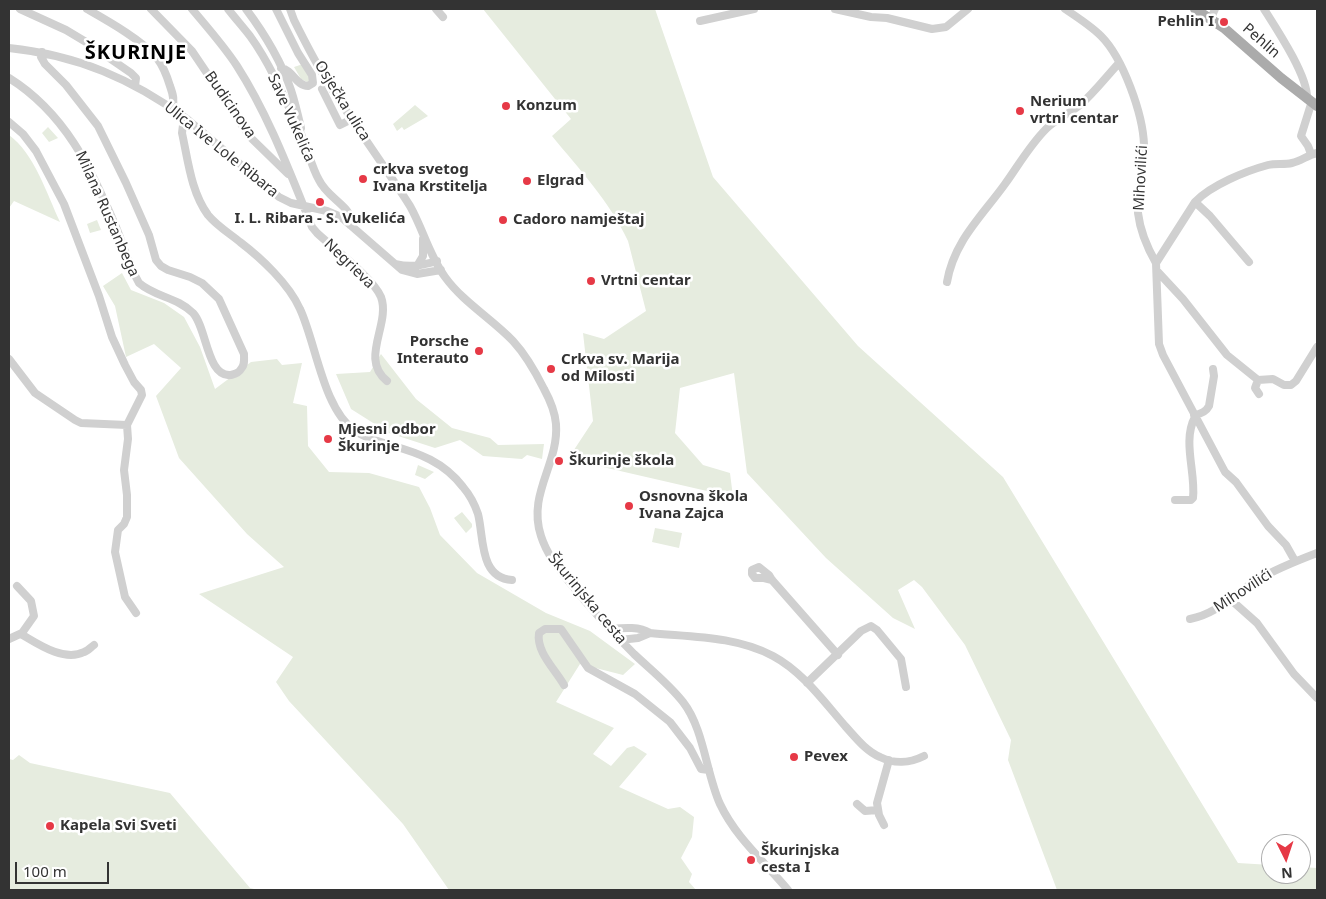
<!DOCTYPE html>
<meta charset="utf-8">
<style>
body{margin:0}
#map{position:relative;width:1326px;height:899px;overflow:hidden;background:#fff;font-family:"Noto Sans",sans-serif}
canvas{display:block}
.frame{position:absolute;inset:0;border:10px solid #333;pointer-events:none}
.north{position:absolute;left:1261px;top:834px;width:50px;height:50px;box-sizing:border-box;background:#fff;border:1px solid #adadad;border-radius:50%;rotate:176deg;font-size:14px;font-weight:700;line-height:20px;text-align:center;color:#333}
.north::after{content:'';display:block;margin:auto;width:18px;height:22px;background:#e63946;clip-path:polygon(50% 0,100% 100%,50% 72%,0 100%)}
.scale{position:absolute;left:15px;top:862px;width:94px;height:22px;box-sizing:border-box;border:2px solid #333;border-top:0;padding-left:6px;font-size:15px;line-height:18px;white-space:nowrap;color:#333;-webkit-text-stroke:4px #fff;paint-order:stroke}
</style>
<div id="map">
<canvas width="1326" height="899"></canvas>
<div class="frame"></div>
<div class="north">N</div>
<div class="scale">100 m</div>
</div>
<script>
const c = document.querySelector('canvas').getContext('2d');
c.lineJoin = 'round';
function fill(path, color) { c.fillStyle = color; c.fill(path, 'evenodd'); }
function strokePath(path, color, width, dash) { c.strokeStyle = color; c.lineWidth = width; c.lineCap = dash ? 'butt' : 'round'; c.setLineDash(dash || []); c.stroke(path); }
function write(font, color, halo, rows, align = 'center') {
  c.font = font + ' "Noto Sans",sans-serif'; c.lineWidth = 5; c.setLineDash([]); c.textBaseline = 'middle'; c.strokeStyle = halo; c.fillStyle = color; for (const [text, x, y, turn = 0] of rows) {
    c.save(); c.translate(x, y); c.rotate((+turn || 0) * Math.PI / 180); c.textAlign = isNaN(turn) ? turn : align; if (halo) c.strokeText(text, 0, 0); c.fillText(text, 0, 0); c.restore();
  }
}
fill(new Path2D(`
 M483,9H655L713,177L858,346L1003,477L1238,863L1271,865V874H1301V867L1317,868V890H1057L1008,760L1011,740L965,645L922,587L914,580L898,590L915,629L893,618L826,558L747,473L734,373L680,388L675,433L703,465L730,473L733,497L568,459L593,421L583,333L604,339L646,311L628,241C610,202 579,169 552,136L571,119Z
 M303,64L310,75L309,81L307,82L301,79L294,67Z
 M415,105L428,116L404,130L402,127L397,131L393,124Z
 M48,127L58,138L49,142L42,133Z
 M9,135C34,153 47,194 60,222L14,201L9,208Z
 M97,220L101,230L90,233L87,224Z
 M122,273L131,290L164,303L184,317L200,347L215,389L251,362L277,359L282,365L302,363L293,403L307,406L308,446L329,472L369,473L419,487L430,508L440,535L477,573L546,613L590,631L635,664L623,675L580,664L556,702L614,728L593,754L611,766L627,748L634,746L647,754L619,787L668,809L680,807L694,817L692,837L681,858L692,874L689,882L696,890H449L403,824L289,701L276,682L293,657L199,594L284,567L247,534L179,458L156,396L181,368L154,344L126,357L115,306L103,286Z
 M381,354L416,399L452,428L490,438L498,445L544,444L542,459L527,455L522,459L483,456L460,440L435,448L389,433L351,409L336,374L370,372Z
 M418,465L434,472L425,479L415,475Z
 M462,512L472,524V527L466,533L454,518Z
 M655,528L682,533L679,548L652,542Z
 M19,755L30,763L170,793L250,888L258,890H9V759L13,760Z`), '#e6ecdf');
strokePath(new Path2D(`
 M20,9L66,30L86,42L131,73L136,78L135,86
 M87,9C108,21 142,40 157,58C163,66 167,76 170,86C173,94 175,101 172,109
 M151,9L192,51L250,137L288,174
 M192,9C207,27 224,46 237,66C269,116 290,173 312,227L317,233C333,248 374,279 381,297C391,324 359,359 387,381
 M228,9C235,18 243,27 250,36C271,65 286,101 301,134C308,149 311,166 319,180C327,197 347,204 353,221L350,225
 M246,9C264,33 281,61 291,90C295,102 298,115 301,128
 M276,9L298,53L312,75L313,83L308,86C296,86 293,70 281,68
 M290,9L294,20C305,42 316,64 329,84C355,126 384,165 410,206C423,229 429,255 445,277C463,302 492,319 513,341C526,355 536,373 544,389C550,400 555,412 556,424C559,464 527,494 541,536C547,555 559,569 571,584C591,609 612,632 634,654C651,670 669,684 683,702C704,729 706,773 720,804C736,838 765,862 788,890
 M436,9L443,17
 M835,9L871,17L887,18L932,29L946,27L968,9
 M1065,9C1077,17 1091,26 1101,36C1123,58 1143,114 1144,145C1145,168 1136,191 1138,213C1140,230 1148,249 1156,263L1159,344L1163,355L1225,472L1236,482L1268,526L1286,545L1295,561
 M1264,9C1276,28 1308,76 1307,98
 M1211,18L1215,9
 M700,21L754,9
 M9,48C77,55 132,79 187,119L279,197L291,203L327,211L341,217L402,270L417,274L441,270
 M9,78C65,113 91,168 116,227C124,246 129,266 139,283C155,297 177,297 193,313C207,328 207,378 231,375C235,374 239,373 241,369C245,365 244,360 244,354L219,299L202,283L190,277L168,270L161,266L156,260L149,235L126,183L98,126L66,85L45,64L41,57L42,52
 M322,89L340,125L348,121
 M187,119L183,125L182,133C188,160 191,192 208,215C217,226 229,233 240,242C261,258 289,284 300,309C316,343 323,409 355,431C365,438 378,441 390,445C419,453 444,462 463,487C469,494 475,505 478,514C484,537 479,578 512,580
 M9,122L23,134L36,151L64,204L99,296L112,337L125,365L134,382L141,390L142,395L127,425L81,423L75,420L35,393L9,359
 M1311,154L1308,146L1301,136L1312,101
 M1195,202L1210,216L1249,262
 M1156,263L1195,202C1211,185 1246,171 1268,165C1276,163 1284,165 1292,163C1301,161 1308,155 1317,153
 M396,264C411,268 422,265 437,261
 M417,266L423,256V239
 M1157,271L1183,299L1227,355L1258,380L1273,379L1284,385H1291L1296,381L1317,347
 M947,282C954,241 982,216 1005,184C1018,166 1030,145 1046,129C1056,119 1069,114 1080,105C1094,93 1106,77 1119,63
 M1258,380L1255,388L1259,394
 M1194,415C1201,414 1206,412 1209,406L1214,376L1213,369
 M127,425L128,439L124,470L127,495V517L124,524L118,530L115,552L125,597L136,613
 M1175,500H1191L1193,498C1196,473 1182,441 1195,417
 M772,580L764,578H755L752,574V570L759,567L769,575L772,580L838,655
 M1230,599L1257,623L1294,674L1317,698
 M1190,619C1217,614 1233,595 1257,580C1276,569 1296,561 1317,553
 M609,629C622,628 639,626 650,633C691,637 736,636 773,656C803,672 824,702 846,727C856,738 866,751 880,757C894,764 910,763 924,756
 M21,634C38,644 64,662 84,652C88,651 91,647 94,645
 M9,639L22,633L34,616L31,601L17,586
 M620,640L638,638L650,633
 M807,683L861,631L871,626L877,630L901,659L906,687
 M564,685C555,669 536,652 539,633L545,629H561L588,668L635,694L670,722L690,748L701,769L709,770
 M857,804L865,811L878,810
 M884,825L879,815L877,803L889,760`), '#d0d0d0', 8);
strokePath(new Path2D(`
 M1195,9L1224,28L1281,78L1317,106`), '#ababab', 10);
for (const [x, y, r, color] of [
 [1224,22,5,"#e63946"],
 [506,106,5,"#e63946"],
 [1020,111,5,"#e63946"],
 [363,179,5,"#e63946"],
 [527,181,5,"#e63946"],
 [320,202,5,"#e63946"],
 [503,220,5,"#e63946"],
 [591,281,5,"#e63946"],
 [479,351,5,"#e63946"],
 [551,369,5,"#e63946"],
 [328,439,5,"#e63946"],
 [559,461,5,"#e63946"],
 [629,506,5,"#e63946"],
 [794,757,5,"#e63946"],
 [50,826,5,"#e63946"],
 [751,860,5,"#e63946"]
]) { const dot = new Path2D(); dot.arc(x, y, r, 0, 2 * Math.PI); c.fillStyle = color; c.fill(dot); strokePath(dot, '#fff', 2); }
write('bold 15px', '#333', '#fff', [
 ["Pehlin I",1214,22,"right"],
 ["Nerium",1030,102],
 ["vrtni centar",1030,119],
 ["Konzum",516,106],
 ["crkva svetog",373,170],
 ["Ivana Krstitelja",373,187],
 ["Elgrad",537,181],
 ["I. L. Ribara - S. Vukelića",320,219,"center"],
 ["Cadoro namještaj",513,220],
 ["Vrtni centar",601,281],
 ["Porsche",469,342,"right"],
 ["Interauto",469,359,"right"],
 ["Crkva sv. Marija",561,360],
 ["od Milosti",561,377],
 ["Mjesni odbor",338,430],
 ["Škurinje",338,447],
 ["Škurinje škola",569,461],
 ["Osnovna škola",639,497],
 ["Ivana Zajca",639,514],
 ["Pevex",804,757],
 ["Kapela Svi Sveti",60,826],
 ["Škurinjska",761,851],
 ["cesta I",761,868]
], 'left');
write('15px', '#333', '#fff', [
 ["Pehlin",1261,41,41],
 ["Osječka ulica",342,101,58],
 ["Budicinova",230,105,55],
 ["Save Vukelića",291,118,66],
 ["Ulica Ive Lole Ribara",221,150,39],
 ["Mihovilići",1141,178,-87],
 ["Milana Rustanbega",107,214,66],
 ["Negrieva",349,264,44],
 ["Mihovilići",1243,591,-33],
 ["Škurinjska cesta",587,599,50]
]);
c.letterSpacing = '1px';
write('bold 20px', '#000', '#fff', [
 ["ŠKURINJE",136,53]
]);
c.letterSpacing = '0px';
</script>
